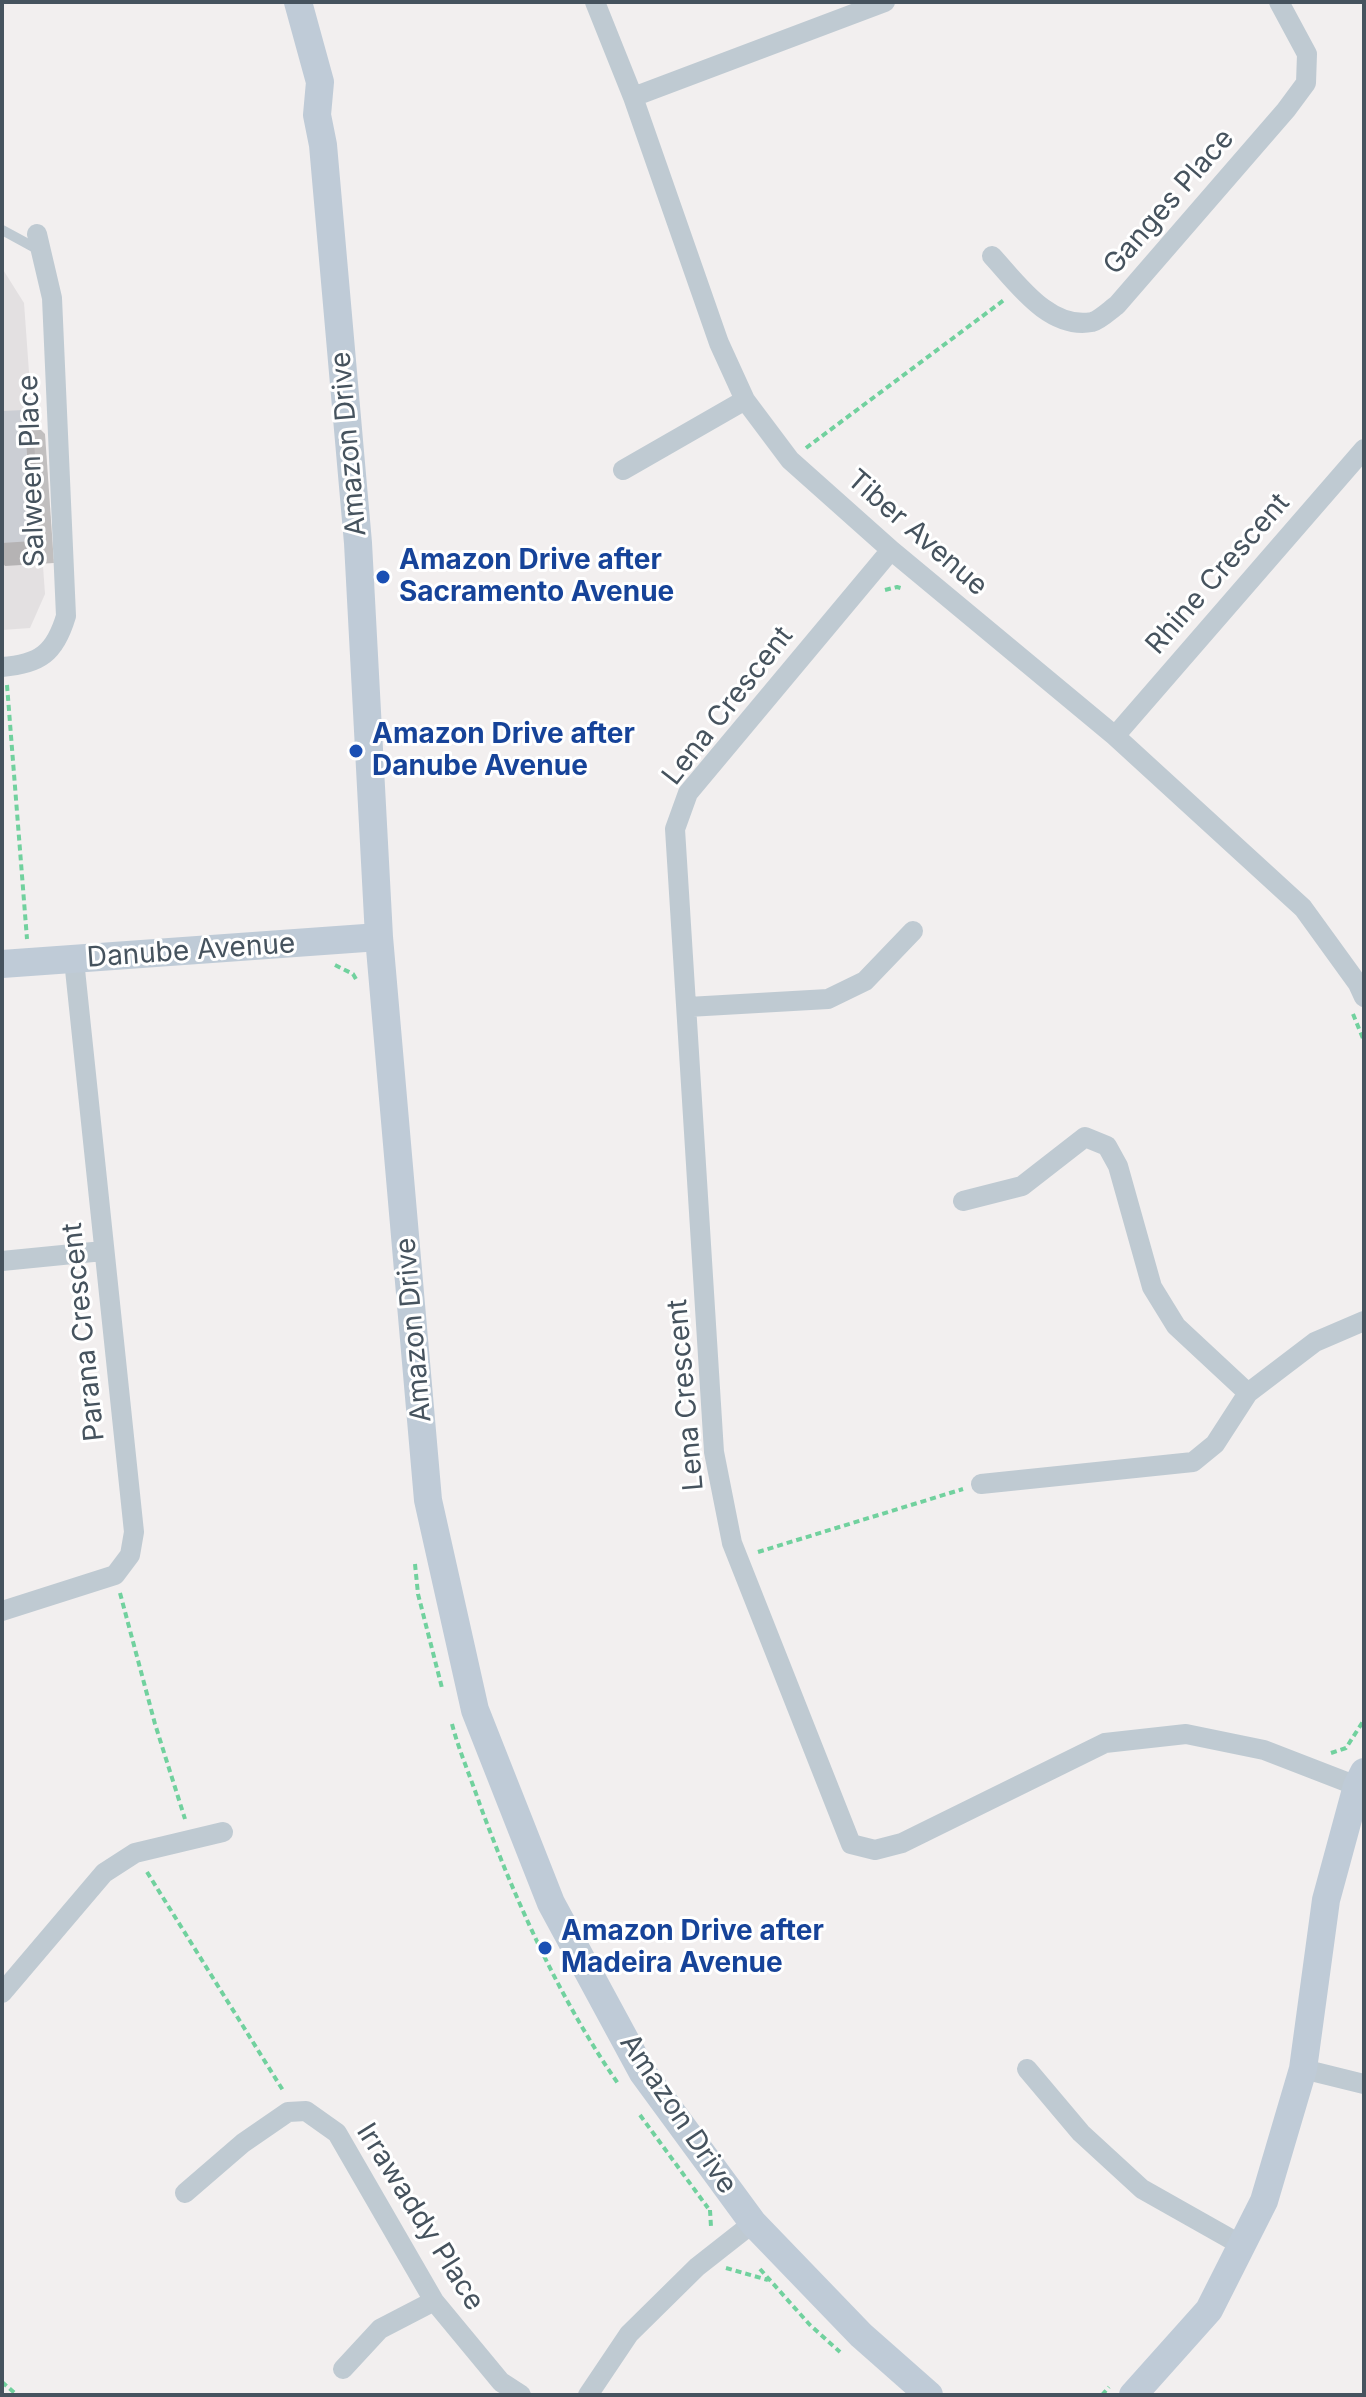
<!DOCTYPE html>
<style>
body{margin:0}
#map{position:relative;width:1366px;height:2397px;overflow:hidden;background:#f2efef;font-family:Inter,sans-serif}
canvas{display:block}
.frame{position:absolute;inset:0;border:4px solid #46535e;pointer-events:none}
</style>
<div id="map">
<canvas width="1366" height="2397"></canvas>
<div class="frame"></div>
</div>
<script>
const c = document.querySelector('canvas').getContext('2d');
c.lineJoin = 'round';
function fill(path, color) { c.fillStyle = color; c.fill(path, 'evenodd'); }
function strokePath(path, color, width, dash) { c.strokeStyle = color; c.lineWidth = width; c.lineCap = dash ? 'butt' : 'round'; c.setLineDash(dash || []); c.stroke(path); }
function write(font, color, halo, rows, align = 'center') {
  c.font = font + ' Inter,sans-serif'; c.lineWidth = 6; c.setLineDash([]); c.textBaseline = 'middle'; c.strokeStyle = halo; c.fillStyle = color; for (const [text, x, y, turn = 0] of rows) {
    c.save(); c.translate(x, y); c.rotate((+turn || 0) * Math.PI / 180); c.textAlign = isNaN(turn) ? turn : align; if (halo) c.strokeText(text, 0, 0); c.fillText(text, 0, 0); c.restore();
  }
}
fill(new Path2D(`
 M2,268L24,303L45,594L30,628L2,630Z`), '#e3e0e1');
fill(new Path2D(`
 M23,412L45,434L54,563L5,566L2,562V413Z`), '#0003');
fill(new Path2D(`
 M24,410L33,541L2,543V411Z`), '#cbced4');
strokePath(new Path2D(`
 M806,448L1004,300
 M885,590L897,587L904,589
 M7,685L27,939
 M335,965L353,974L357,981
 M1353,1014L1364,1041
 M758,1552L963,1489
 M415,1564L418,1594L442,1688
 M120,1593L155,1724L185,1819
 M452,1724C459,1751 471,1778 480,1805C516,1902 560,2000 619,2085
 M1331,1753L1346,1748L1364,1720
 M147,1872L284,2092
 M640,2115L708,2208
 M710,2210L711,2227
 M726,2268L768,2280
 M760,2269L810,2325L840,2352
 M2,2382L17,2395
 M1102,2395L1109,2387`), '#71d19e', 4, [6, 4]);
strokePath(new Path2D(`
 M2,230L39,250`), '#bfcad2', 10);
strokePath(new Path2D(`
 M595,2L633,97L719,343L745,400L790,460L891,550L1115,736L1303,908L1358,984L1364,997
 M633,97L885,2
 M992,256C1017,283 1049,330 1092,322C1100,320 1110,310 1117,305L1286,110L1306,83L1307,54L1279,2
 M623,470L745,400
 M891,550L688,793L675,829L714,1452L732,1543L851,1844L875,1850L902,1843L1105,1743L1186,1734L1264,1750L1357,1786
 M2,667C40,664 55,653 66,616L52,298L37,234
 M1115,736L1364,449
 M688,1007L828,999L865,981L913,931
 M963,1201L1022,1186L1085,1137L1107,1146L1118,1166L1152,1287L1176,1326L1248,1393
 M2,1261L103,1251
 M981,1484L1193,1462L1215,1444L1248,1393L1315,1342L1364,1321
 M2,1611L115,1575L130,1555L134,1532L74,960
 M2,1993L104,1873L135,1853L223,1832
 M1027,2069L1081,2133L1142,2189L1243,2246
 M1303,2069L1364,2084
 M185,2193L243,2143L288,2112L306,2111L337,2133L434,2301L501,2382L521,2395
 M343,2369L380,2329L434,2301
 M588,2395L629,2334L697,2267L753,2223`), '#bfcad2', 20);
strokePath(new Path2D(`
 M298,2L320,82L317,115L323,145L358,543L379,937L428,1500L475,1710L551,1903L643,2073L753,2223L861,2335L929,2395
 M2,964L379,937
 M1133,2395L1209,2310L1264,2201L1303,2069L1326,1900L1357,1786L1364,1772`), '#bfcbd7', 28);
for (const [x, y, r, color] of [
 [383,577,8,"#1a4fb4"],
 [356,751,8,"#1a4fb4"],
 [545,1948,8,"#1a4fb4"]
]) { const dot = new Path2D(); dot.arc(x, y, r, 0, 2 * Math.PI); c.fillStyle = color; c.fill(dot); strokePath(dot, '#fff', 3); }
write('28px', '#46535e', '#fff', [
 ["Ganges Place",1169,202,-49],
 ["Amazon Drive",349,444,-95],
 ["Salween Place",32,471,-92],
 ["Tiber Avenue",917,533,41],
 ["Rhine Crescent",1218,574,-49],
 ["Lena Crescent",728,706,-52],
 ["Danube Avenue",191,951,-4],
 ["Amazon Drive",414,1330,-95],
 ["Parana Crescent",84,1332,-96],
 ["Lena Crescent",686,1395,-95],
 ["Amazon Drive",678,2114,56],
 ["Irrawaddy Place",420,2217,58]
]);
write('bold 28px', '#164399', '#fff', [
 ["Amazon Drive after",399,561],
 ["Sacramento Avenue",399,593],
 ["Amazon Drive after",372,735],
 ["Danube Avenue",372,767],
 ["Amazon Drive after",561,1932],
 ["Madeira Avenue",561,1964]
], 'left');
</script>
